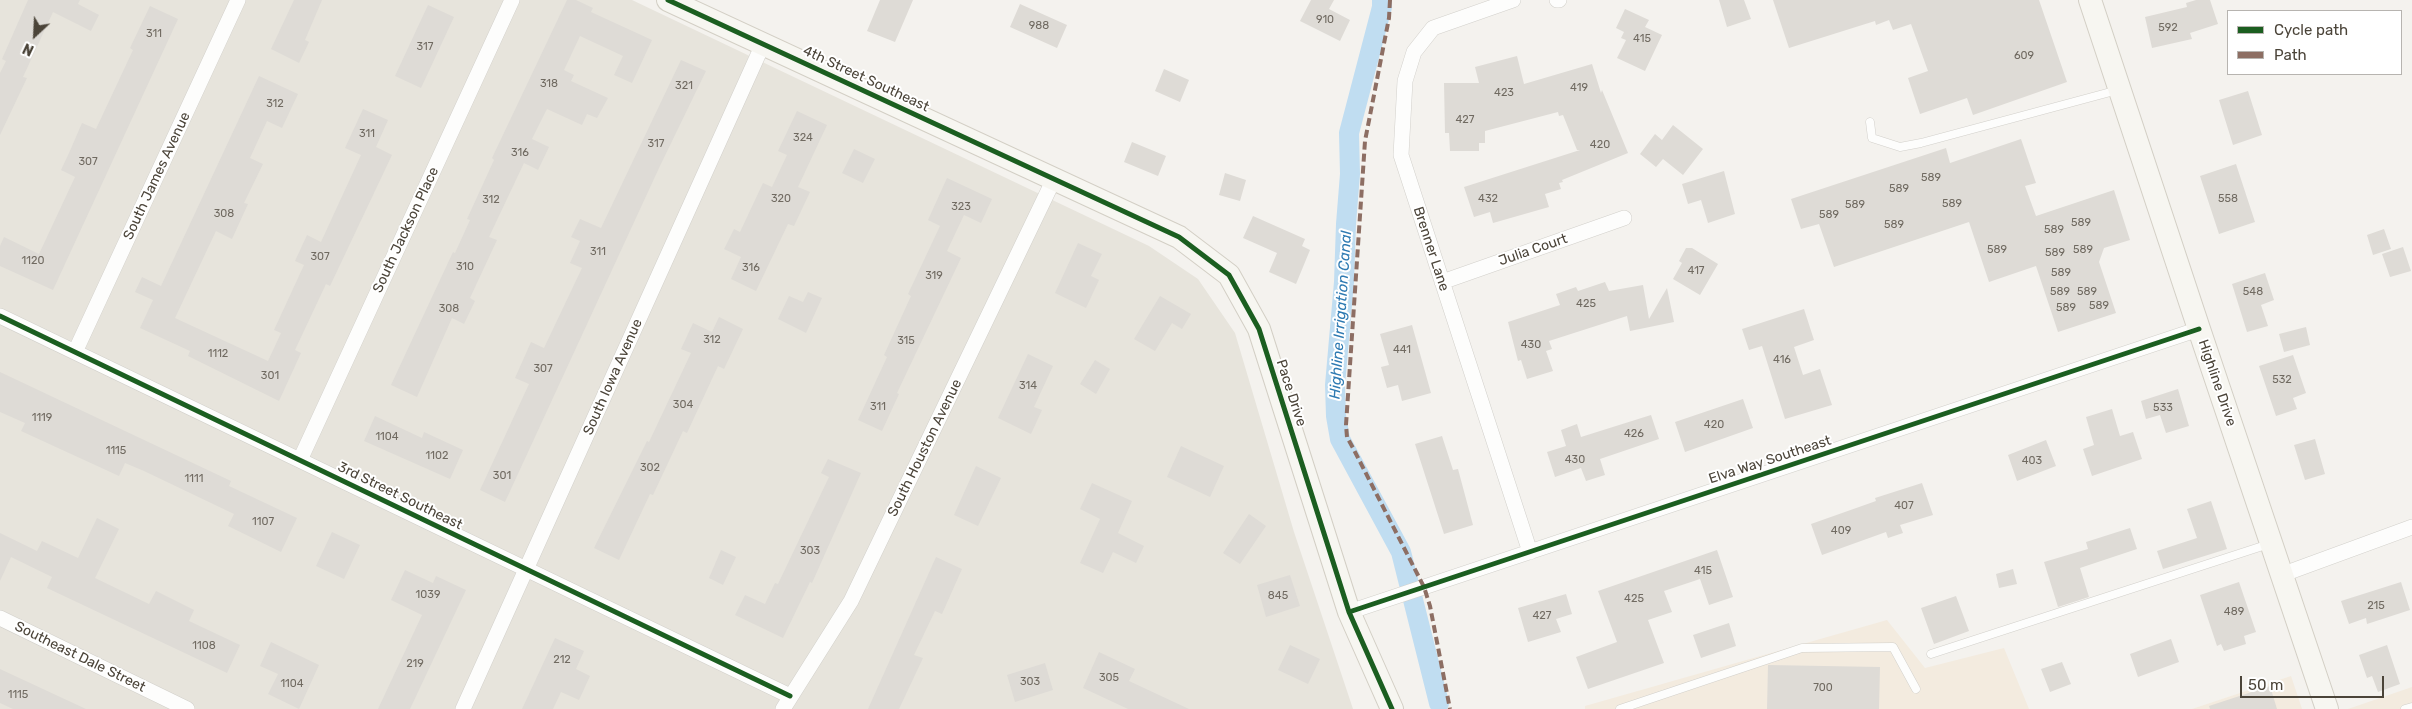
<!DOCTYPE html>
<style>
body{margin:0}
#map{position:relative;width:2412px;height:709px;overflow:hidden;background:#f4f2ee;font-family:Rubik,sans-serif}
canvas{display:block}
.legend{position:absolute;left:2227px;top:10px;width:175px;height:65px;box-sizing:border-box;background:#fff;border:1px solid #b7b4b0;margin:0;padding:6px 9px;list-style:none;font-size:15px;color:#4b4439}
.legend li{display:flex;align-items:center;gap:10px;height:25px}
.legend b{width:25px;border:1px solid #b7b4b0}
.north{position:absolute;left:10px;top:10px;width:50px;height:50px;-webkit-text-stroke:4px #fff;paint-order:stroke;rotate:205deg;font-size:14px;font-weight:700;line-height:20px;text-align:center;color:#4b4439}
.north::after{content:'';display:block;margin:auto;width:18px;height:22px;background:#4b4439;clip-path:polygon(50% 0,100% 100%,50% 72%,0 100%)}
.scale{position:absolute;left:2240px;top:676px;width:144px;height:22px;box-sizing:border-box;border:2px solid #4b4439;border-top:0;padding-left:6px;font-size:15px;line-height:18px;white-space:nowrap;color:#4b4439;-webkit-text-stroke:4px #fff;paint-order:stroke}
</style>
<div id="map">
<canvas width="2412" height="709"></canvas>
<ul class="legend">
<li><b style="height:6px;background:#1b5e20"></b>Cycle path</li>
<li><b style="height:6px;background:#8d6e63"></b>Path</li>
</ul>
<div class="north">N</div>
<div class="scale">50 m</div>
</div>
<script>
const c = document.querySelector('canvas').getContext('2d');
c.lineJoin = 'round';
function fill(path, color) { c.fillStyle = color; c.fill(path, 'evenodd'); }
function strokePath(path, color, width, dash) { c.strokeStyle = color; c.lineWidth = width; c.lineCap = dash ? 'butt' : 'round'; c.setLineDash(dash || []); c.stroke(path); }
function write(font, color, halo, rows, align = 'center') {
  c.font = font + ' Rubik,sans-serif'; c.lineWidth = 4; c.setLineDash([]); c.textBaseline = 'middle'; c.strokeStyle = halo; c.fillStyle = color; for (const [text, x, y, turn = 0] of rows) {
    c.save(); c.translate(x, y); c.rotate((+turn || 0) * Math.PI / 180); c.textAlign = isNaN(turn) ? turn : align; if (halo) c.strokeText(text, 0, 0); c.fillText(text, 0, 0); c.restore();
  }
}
fill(new Path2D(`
 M0,0H632L1149,246L1198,279L1235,333L1294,532L1353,709H0Z`), '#e7e4dc');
fill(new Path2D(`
 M1887,620L1925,668L2004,648L2029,709H1585V706Z
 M2291,676L2302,709H2192Z
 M2412,687V709H2348Z`), '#f3ebdf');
strokePath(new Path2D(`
 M1382,0V7L1349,133L1350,174L1346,224L1344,282L1335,385L1336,416L1340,439L1401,552L1439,703`), '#c0ddf1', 20);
fill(new Path2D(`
 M28,0H80L78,4L99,15L91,31L53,12L23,77L27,78L0,135V73L6,61L2,59Z
 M294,0H322L305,40L309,42L299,63L271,49Z
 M567,0H576L593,8L591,12L652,40L632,83L614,75L623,56L580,36L564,70L574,75L571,81L608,98L597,118L587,114L582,125L547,109L532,139L549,147L538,170L524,163L489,237L497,240L470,298L475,301L464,324L452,318L417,397L391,385L453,252L455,253L470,220L467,219L494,160L492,158Z
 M880,0H913L895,42L867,31Z
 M1311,0H1334L1329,9L1350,20L1340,41L1300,21Z
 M1719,0H1744L1751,19L1727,27Z
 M1773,0H2039L2067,82L1973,115L1967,98L1920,114L1908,78L1928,71L1911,24L1893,30L1889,20L1876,25L1875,21L1789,48Z
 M2196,0H2210L2218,24L2190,33L2192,39L2152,48L2145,17L2187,7L2186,3Z
 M1020,4L1067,25L1057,48L1010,27Z
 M428,5L454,17L421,88L395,76Z
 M150,6L178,19L53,290L0,266V246L4,237L39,254L75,177L61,170L69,153L82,123L96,129L133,50L130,48Z
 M1625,9L1649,20L1645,27L1662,35L1645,71L1617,58L1626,40L1621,38L1624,32L1616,28Z
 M1517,56L1524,84L1592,64L1601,93L1602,90L1628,153L1562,180L1563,182L1559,183L1561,189L1545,194L1549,207L1493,223L1490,212L1474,217L1464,187L1580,150H1577L1563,115L1559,116L1558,112L1485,131V143H1479V151H1450L1449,133H1445L1444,83H1479L1475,67Z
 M681,60L706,71L659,168L505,502L480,490L529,384L515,378L531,342L544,348L582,268L570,263L580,241L571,237L580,219L601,228Z
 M1164,69L1189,80L1180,102L1155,91Z
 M259,76L298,94L282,128L267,121L250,158L263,164L244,203L248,204L232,239L216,231L175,318L268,361L281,333L274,330L304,265L295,261L307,235L321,242L361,155L345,148L363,109L388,120L376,147L392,155L330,286L326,284L295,350L301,353L279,401L188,356L190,351L140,328L153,300L135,292L142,277L161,286Z
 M2248,91L2262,135L2233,145L2219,100Z
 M797,111L827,125L798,187L810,192L794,226L788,224L756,291L731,279L741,257L724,249L734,229L740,232L763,183L772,187L787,155L778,151Z
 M1673,125L1703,149L1683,175L1663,159L1656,167L1640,154L1655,134L1662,140Z
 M2021,139L2036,183L2025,186L2036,216L2114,190L2130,240L2104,248L2099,262L2116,313L2058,332L2036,266L1989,282L1969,222L1834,267L1819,224L1801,229L1791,199L1946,148L1950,163Z
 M1132,142L1166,156L1158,176L1124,162Z
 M854,149L875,159L863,183L842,173Z
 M2236,164L2255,222L2219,234L2200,176Z
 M1724,171L1735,214L1708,223L1701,200L1688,204L1682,184Z
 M1225,173L1246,180L1240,201L1219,195Z
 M947,178L992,199L981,223L964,215L947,251L961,258L897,393L899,394L882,431L858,420L887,357L884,355L911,296L908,294L940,226L928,220Z
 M1253,216L1305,239L1302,246L1310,250L1296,284L1269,272L1277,253L1243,238Z
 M2384,229L2391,249L2373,255L2367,235Z
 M1078,243L1102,254L1091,276L1099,280L1086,308L1055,293Z
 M2403,247L2411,271L2390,277L2382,254Z
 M1686,248H1692L1718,264L1700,295L1673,279L1682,263L1679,261Z
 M2265,273L2274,300L2261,305L2268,326L2247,332L2232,284Z
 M1605,282L1609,291L1643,285L1649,319L1667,288L1674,322L1630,331L1627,316L1549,341L1552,349L1546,351L1553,371L1527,379L1521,360L1518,361L1508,322L1560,305L1556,294L1576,287L1578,291Z
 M808,292L822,298L806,333L778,319L789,296L803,302Z
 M1160,296L1191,314L1182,329L1172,323L1155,351L1134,339Z
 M1804,309L1814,340L1794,347L1803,375L1820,369L1832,405L1785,419L1762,346L1749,350L1742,329Z
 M719,317L743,329L724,369L718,366L687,433L683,431L653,495L650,494L619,560L594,548L647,441L649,442L691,353L681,349L693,323L712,332Z
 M1412,325L1431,393L1402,401L1398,385L1387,388L1381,367L1389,365L1380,334Z
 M2306,327L2310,345L2284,352L2279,334Z
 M1028,354L1053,366L1034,407L1042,410L1031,434L998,418Z
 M2293,355L2306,393L2293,398L2297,409L2276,416L2259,366Z
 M1095,360L1110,369L1096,394L1080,384Z
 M0,372L231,481L229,486L297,518L281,552L228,526L234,514L144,471L125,463L119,476L21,431L25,423L0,412Z
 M2178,389L2189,426L2166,433L2160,415L2146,419L2141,401Z
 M1743,399L1753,428L1685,452L1675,422Z
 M2112,409L2120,436L2133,432L2142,459L2092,476L2083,449L2094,445L2086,417Z
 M1651,415L1659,439L1600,459L1605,475L1586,481L1581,468L1555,477L1547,452L1566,446L1561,430L1577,424L1581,437Z
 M375,416L422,438L424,432L463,450L450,479L364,441Z
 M1442,436L1453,470L1458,469L1473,525L1444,534L1415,444Z
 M2315,439L2325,474L2305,480L2294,445Z
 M2046,440L2056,466L2017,481L2008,455Z
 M1181,446L1224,466L1210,497L1167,477Z
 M828,459L861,473L812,583L810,582L783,638L735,615L745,595L765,604L775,583L778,584L829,477L821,473Z
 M976,466L1001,478L978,526L954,515Z
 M1092,483L1132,501L1118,533L1144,546L1136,563L1113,552L1103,573L1080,563L1100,519L1080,509Z
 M1922,483L1933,515L1900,525L1903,533L1888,538L1886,532L1822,555L1811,524L1876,501L1875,498Z
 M2211,501L2227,549L2163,569L2157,551L2197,538L2187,509Z
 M1249,514L1266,526L1240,564L1223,553Z
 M97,518L119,529L95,578L149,604L156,591L194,610L189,621L240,645L227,673L47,588L52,577L11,557L0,581V533L37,551L42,541L78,558Z
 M2130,528L2137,549L2080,568L2089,597L2058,607L2044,562L2088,549L2086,542Z
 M332,532L360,545L344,579L316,566Z
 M721,550L736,557L723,585L709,578Z
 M1717,550L1733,597L1709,605L1700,579L1664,591L1672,612L1648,620L1664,663L1588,689L1576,657L1617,642L1598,591Z
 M936,557L962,569L942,614L935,611L914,655L923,658L899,709H868Z
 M2013,569L2017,584L1999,588L1996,574Z
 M405,570L433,583L436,576L466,590L410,709H378L422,615L391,600Z
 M1290,575L1300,606L1266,617L1257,585Z
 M2239,582L2256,632L2244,636L2246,644L2224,651L2221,644L2217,646L2200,595Z
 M2401,582L2410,610L2367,624L2366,618L2349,624L2341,601Z
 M1566,594L1572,614L1556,619L1561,632L1528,642L1518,608Z
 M1956,596L1969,631L1934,644L1921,608Z
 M1729,623L1736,646L1701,658L1693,635Z
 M555,638L584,651L576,669L590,676L579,700L561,692L553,709H522Z
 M2171,639L2179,662L2138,677L2130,654Z
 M271,642L319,665L299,709L268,694L278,674L260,666Z
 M1290,645L1320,659L1308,684L1278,670Z
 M2387,645L2400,684L2378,692L2372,676L2367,678L2359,655Z
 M1099,652L1135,669L1129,681L1189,709H1128L1083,688Z
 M2062,662L2071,684L2050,692L2041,669Z
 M1045,663L1053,690L1015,702L1007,675Z
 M1768,665L1880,667L1879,709H1767Z
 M0,669L86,709H13L0,703Z
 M2270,686L2277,709H2210L2209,706Z`), '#dedbd6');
const lane = new Path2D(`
 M1870,122L1872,138L1900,147L1921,143L2118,90
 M1931,654L2269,544
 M1620,709L1802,648L1893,647L1916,689
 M2405,709L2412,707`);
const street = new Path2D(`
 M1513,0L1433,28L1414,52L1405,81L1401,155L1530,552
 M1557,0H1559
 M1442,282L1624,218
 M0,316L790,696
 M75,352L238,0
 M300,460L512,0
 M2281,575L2412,527
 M1349,612L2199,329
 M0,618L187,709
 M463,709L763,44
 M783,709L851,601L1054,179`);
const secondary = new Path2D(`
 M668,0L1179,237L1229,275L1259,329L1349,612L1392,709
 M2090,0L2199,329L2327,709`);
strokePath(lane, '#d2d0cb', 9);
strokePath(street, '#d2d0cb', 16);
strokePath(secondary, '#d3cfc5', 24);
strokePath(lane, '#fdfdfc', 8);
strokePath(street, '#fdfdfc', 15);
strokePath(secondary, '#f7f6f1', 22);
strokePath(new Path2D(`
 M1390,0L1389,18L1365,141L1346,425L1347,437L1353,448L1424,587L1430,606L1450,709`), '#8d6e63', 4, [8, 4]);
strokePath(new Path2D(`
 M668,0L1179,237L1229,275L1259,329L1349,612L1392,709
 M0,316L790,696
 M1349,612L2199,329`), '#1b5e20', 5);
write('11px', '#706a61', null, [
 ["910",1325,20],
 ["988",1039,26],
 ["592",2168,28],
 ["311",154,34],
 ["415",1642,39],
 ["317",425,47],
 ["609",2024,56],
 ["318",549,84],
 ["321",684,86],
 ["419",1579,88],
 ["423",1504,93],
 ["312",275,104],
 ["427",1465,120],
 ["311",367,134],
 ["324",803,138],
 ["317",656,144],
 ["420",1600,145],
 ["316",520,153],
 ["307",88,162],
 ["589",1931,178],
 ["589",1899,189],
 ["320",781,199],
 ["432",1488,199],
 ["558",2228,199],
 ["312",491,200],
 ["589",1952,204],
 ["589",1855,205],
 ["323",961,207],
 ["308",224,214],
 ["589",1829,215],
 ["589",2081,223],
 ["589",1894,225],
 ["589",2054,230],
 ["589",1997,250],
 ["589",2083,250],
 ["311",598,252],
 ["589",2055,253],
 ["307",320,257],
 ["1120",33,261],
 ["310",465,267],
 ["316",751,268],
 ["417",1696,271],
 ["589",2061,273],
 ["319",934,276],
 ["589",2060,292],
 ["589",2087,292],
 ["548",2253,292],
 ["425",1586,304],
 ["589",2099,306],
 ["589",2066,308],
 ["308",449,309],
 ["312",712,340],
 ["315",906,341],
 ["430",1531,345],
 ["441",1402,350],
 ["1112",218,354],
 ["416",1782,360],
 ["307",543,369],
 ["301",270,376],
 ["532",2282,380],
 ["314",1028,386],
 ["304",683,405],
 ["311",878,407],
 ["533",2163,408],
 ["1119",42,418],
 ["420",1714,425],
 ["426",1634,434],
 ["1104",387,437],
 ["1115",116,451],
 ["1102",437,456],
 ["430",1575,460],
 ["403",2032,461],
 ["302",650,468],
 ["301",502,476],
 ["1111",194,479],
 ["407",1904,506],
 ["1107",263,522],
 ["409",1841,531],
 ["303",810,551],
 ["415",1703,571],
 ["1039",428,595],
 ["845",1278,596],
 ["425",1634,599],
 ["215",2376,606],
 ["489",2234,612],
 ["427",1542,616],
 ["1108",204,646],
 ["212",562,660],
 ["219",415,664],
 ["305",1109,678],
 ["303",1030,682],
 ["1104",292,684],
 ["700",1823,688],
 ["1115",18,695]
]);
write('14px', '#4b4439', '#fff', [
 ["4th Street Southeast",866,79,25],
 ["South James Avenue",157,176,-65],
 ["South Jackson Place",406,230,-65],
 ["Brenner Lane",1431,249,72],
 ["Julia Court",1533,250,-19],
 ["South Iowa Avenue",613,377,-66],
 ["Highline Drive",2217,383,71],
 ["Pace Drive",1291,393,72],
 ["South Houston Avenue",925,448,-64],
 ["Elva Way Southeast",1770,460,-18],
 ["3rd Street Southeast",400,496,26],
 ["Southeast Dale Street",80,657,26]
]);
write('italic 15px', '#2e7ab2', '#fff', [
 ["Highline Irrigation Canal",1341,315,-86]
]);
</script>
